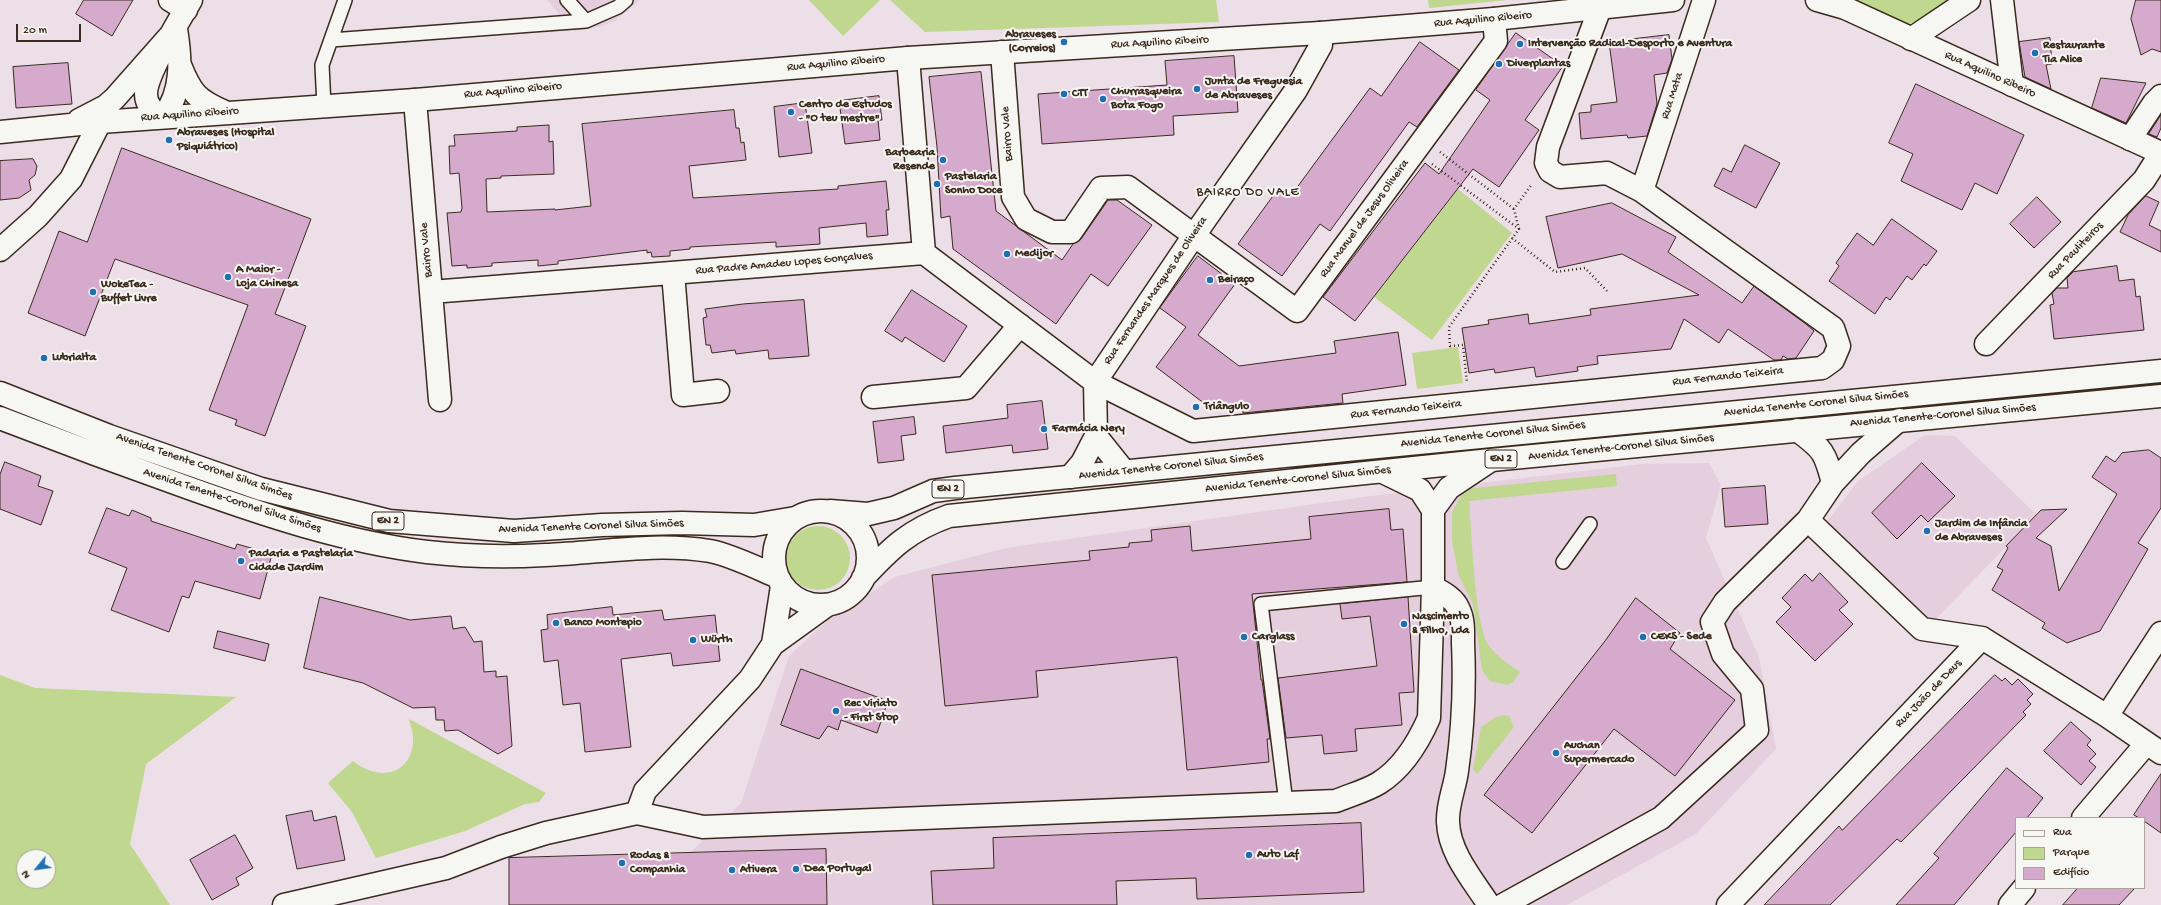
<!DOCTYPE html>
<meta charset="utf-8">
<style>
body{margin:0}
#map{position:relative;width:2161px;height:905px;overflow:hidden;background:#ecdfe7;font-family:"Gochi Hand",sans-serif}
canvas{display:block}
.legend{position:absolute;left:2015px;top:817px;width:130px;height:72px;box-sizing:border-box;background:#f6f6f2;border:1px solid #aba49d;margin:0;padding:5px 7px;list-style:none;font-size:12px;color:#3b2a1e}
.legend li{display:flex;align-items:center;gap:8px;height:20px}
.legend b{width:20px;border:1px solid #aba49d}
.north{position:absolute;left:16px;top:849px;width:40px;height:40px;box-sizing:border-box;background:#f6f6f2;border:1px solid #aba49d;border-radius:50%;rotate:241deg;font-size:11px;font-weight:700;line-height:16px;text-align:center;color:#3b2a1e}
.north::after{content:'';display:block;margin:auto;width:14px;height:18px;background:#1f6fb2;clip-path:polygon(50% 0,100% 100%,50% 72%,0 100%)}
.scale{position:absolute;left:16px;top:24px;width:65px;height:18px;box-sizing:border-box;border:2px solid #3b2a1e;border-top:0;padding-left:5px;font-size:12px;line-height:14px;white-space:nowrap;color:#3b2a1e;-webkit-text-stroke:3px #f6f6f2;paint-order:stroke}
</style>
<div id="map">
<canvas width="2161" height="905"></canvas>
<ul class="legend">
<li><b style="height:5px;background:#f6f6f2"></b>Rua</li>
<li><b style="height:11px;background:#bfd78e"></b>Parque</li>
<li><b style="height:11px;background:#d6aacd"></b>Edifício</li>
</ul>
<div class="north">N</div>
<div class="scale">20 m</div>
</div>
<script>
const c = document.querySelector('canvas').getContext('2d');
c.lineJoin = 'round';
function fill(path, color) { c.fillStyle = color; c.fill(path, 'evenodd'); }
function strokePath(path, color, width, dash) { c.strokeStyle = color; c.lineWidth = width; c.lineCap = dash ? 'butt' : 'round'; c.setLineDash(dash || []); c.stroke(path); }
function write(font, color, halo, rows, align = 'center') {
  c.font = font + ' "Gochi Hand",sans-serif'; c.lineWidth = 4; c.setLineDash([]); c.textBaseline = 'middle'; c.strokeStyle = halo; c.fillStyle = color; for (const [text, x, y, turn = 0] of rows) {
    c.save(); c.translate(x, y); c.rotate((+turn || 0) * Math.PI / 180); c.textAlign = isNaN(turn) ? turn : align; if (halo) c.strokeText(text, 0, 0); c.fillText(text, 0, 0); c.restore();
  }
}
fill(new Path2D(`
 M547,0H640L615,21L599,27L574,31Z
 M1925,435L1955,436L2037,515L1930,625L1826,523L1858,481Z
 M1709,463L1721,485L1706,538L1759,657L1776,749L1696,834L1567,905H637L741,803L789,656L829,619L895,577L1006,548L1371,496L1642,464Z`), '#e5cfdf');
fill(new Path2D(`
 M809,0H880L843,36Z
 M890,0H1216L1219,22L925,32Z
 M1428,0H1507L1429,8Z
 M1854,0H1947L1922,20L1908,24Z
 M1458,189L1512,233L1432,340L1374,297Z
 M1458,347L1463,383L1417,389L1412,353Z
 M1616,474L1617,486L1469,501C1472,531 1474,624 1489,646C1497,657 1509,664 1520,672L1513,682L1507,685L1490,681L1482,670L1473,604L1458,574L1452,540V512L1465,489Z
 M786 558a32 32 0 1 1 64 0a32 32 0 1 1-64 0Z
 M0,675L35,688L236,697L146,764L130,844L170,905H0ZM24,857H48V881H24Z
 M1505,715L1509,716L1514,727L1477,774L1473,769L1481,727L1496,717Z
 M409,719L546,793L539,802L525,804L465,831L376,858L352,812L328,783L353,761C376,780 409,778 413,743C414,735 411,727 409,719Z`), '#bfd78e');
const building = new Path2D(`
 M84,0H133L112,36L76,14Z
 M2136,0H2161V52L2152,49L2141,55L2131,19Z
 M1516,33L1563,66L1525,120L1539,130L1499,187L1473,169L1355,321L1323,297L1425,163L1439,174L1490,100L1476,90Z
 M1669,35L1672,59L1667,73L1654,75L1657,104L1647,136L1628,138L1627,135L1581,139L1579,113L1591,112V105L1617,102L1609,42Z
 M2050,38L2052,64L2046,65L2051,89L2025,77L2019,42Z
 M1420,42L1459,70L1417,127L1409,122L1330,231L1320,224L1282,276L1238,244L1278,189L1290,197L1370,88L1381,96Z
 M1234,56L1238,112L1173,116L1174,135L1042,144L1038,94L1167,85L1165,61Z
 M68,63L72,104L16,108L13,67Z
 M981,72L996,211L1062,260L1073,244L1081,239L1108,200H1117L1152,225L1108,286L1091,274L1056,324L953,249L950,216L941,218L937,147L929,77Z
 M2101,78L2146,83L2126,123L2092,108Z
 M1916,84L2024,135L1997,194L1975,183L1962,210L1901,181L1913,154L1889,143Z
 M879,96L882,120H878L880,140L845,144L839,101Z
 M805,103L812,153L779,157L774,107Z
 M734,110L736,128H739L741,143L744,142L746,160L689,166L693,198L838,189V186L886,181L889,210H886L888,235L867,237L866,223L819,228L820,244L776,247V242L690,247V249L670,251V256L652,257L651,252L647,253V250L558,261V264L538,266V260L492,263V266L467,268V265L452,266L447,213L461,212L462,208L459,173L450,174L449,146H455L454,135L517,131V127L549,125V142L553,141L554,174L501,176V178L486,179L487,212L555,209V210L591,206L582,124Z
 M2161,115V128L2157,137L2149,134Z
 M1745,145L1780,163L1756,208L1714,186L1723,168L1731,172Z
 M122,148L311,219L275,314L306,326L265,436L235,425L237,420L209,410L248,305L115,259L85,336L28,313L59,231L87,242Z
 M33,159L37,166L35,175L29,180L31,190L19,198L0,200V161Z
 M2146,196L2159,202L2149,225L2161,231V252L2120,232L2128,215Z
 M2037,197L2061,222L2034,248L2010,224Z
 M1612,203L1676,237L1668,252L1742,303L1754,286L1806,324L1814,331L1796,358L1788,359L1783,356L1781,360H1774L1728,329L1719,343L1684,319L1671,349L1597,356L1598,364L1577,367L1578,371L1536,377L1534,367L1495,373L1494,369L1469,373L1462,328L1489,324L1488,320L1528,314L1529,324L1591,315L1590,309L1699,295L1622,254L1558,268L1546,217Z
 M1892,219L1937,251L1926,266L1924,264L1912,280L1907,276L1890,300L1886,297L1875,314L1829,281L1839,266L1836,263L1857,233L1873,245Z
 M1198,256L1235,284L1198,335L1239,366L1336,353L1334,341L1398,332L1406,385L1342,394L1343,403L1243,413L1242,402L1209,407L1156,367L1186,327L1160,308Z
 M2117,266L2119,281L2134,279L2136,297L2140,296L2144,330L2054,339L2050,305L2054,304L2052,293L2057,288H2068L2067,278L2073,272Z
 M912,290L967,326L944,362L905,337L902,342L885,331Z
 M804,300L809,356L769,359L768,350L736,354L735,350L712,353L710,345H706L703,318L707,317L705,309L743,304Z
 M1042,401L1048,449L1013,453L1012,445L946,453L943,426L1008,418L1007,405Z
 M914,417L916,434L901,436L904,460L878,463L873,422Z
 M2149,450L2161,458V508L2138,543L2148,549L2100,631L2067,643L2042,628L2045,623L1992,590L2003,570L1997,567L2008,548L2006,546L2041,510L2067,509L2036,538L2051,546L2059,591L2117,494L2092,477L2106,456L2115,462L2122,453Z
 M5,462L41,476L38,486L53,491L41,525L0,509V475Z
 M1922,463L1955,496L1928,522L1921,515L1897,539L1872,513Z
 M1765,486L1768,524L1725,527L1722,489Z
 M107,508L129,516L132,510L151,518V521L235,549L237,544L272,554L260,599L195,581L189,598L182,596L169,632L111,610L127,568L89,553Z
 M1389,509L1391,530L1403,529L1407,582L1252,594L1261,680H1262L1270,739H1267L1269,762L1187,770L1177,657L1036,671L1038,697L945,706L932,575L1090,560L1089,551L1129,547V543L1152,541L1151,530L1190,526L1192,551L1311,539L1309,517Z
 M1820,573L1848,602L1839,610L1853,624L1815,661L1776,622L1791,607L1782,598L1805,574L1812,581Z
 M320,597L410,620L451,616L453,629L465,627L474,642L482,641L484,672L496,671V677L507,676L512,746L498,754L458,730L445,731L444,720H436L435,707L413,708L363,683L304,668Z
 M1408,597L1414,692L1399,693L1402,725L1355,729L1357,751L1324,754L1322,735L1286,738L1278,678L1377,666L1370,616L1342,619L1340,604Z
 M1636,598L1680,633L1670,649L1735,700L1675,776L1614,729L1532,833L1484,795L1605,641Z
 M612,607L613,615L662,610L664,620L715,615L720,661L673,666L671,653L621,659L631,747L585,752L580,703L563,705L558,660L544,662L541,630L548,629L547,615Z
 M218,631L269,644L265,661L214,648Z
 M801,669L888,701L877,733L841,720L838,730L828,726L819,739L781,725Z
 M1995,675L2002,681L2005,678L2012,685L2018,679L2033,694L2027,700L2031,704L2023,712L2026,715L1901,842L1897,839L1830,905H1764L1839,826L1842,830Z
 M2071,722L2091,740L2087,745L2096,754L2089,761L2096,767L2081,785L2044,751Z
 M2007,768L2043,798L2027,818H2016V832L1954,905H1896L1939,858L1934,854Z
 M2161,774V833L2144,821V818H2139L2134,815Z
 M312,811L314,821L336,816L345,860L297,869L286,816Z
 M1361,823L1364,892L1197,899L1196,878L1116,881L1117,905H933L931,871L994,868L993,838Z
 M235,835L253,868L236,878L239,885L212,900L190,860Z
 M826,849L827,905H509V858Z
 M2078,888H2135L2119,905H2063Z`);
fill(building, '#d6aacd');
strokePath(building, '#3b2a1e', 1);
const lane = new Path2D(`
 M567,0L586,21
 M331,40L586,21L618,7L626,0
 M324,106L322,65L345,0
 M1563,562L1590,524
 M1286,803L1261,604L1433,587`);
const street = new Path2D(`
 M170,0L186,10
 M2002,0L2012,85
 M1911,39L1969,0
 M1002,52L1013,197L1026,219L1052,232H1071L1101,188L1128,187L1297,311L1496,41L1494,19
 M908,58L924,253
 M415,100L440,400
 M2130,139L2154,103L2161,96
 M1642,191L1704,0
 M0,250L38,216L71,179L100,122
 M673,273L683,395L718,391
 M431,292L924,253L1095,382L1193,431L1822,368L1833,360L1839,346L1833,328L1642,191L1607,173L1560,177L1550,171L1546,163L1548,147L1600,8
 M1986,344L2144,180L2161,153
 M873,397L966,388L1020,325
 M1797,430C1823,449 1825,452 1833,483
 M1096,436L1124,471
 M1383,472L1420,490L1433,510V587C1442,592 1454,598 1458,608C1464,619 1463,632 1463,643C1465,686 1463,729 1457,771C1455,787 1447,805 1448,822C1449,853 1473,880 1489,905
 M1070,477L1082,463L1096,436L1095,382L1195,234L1296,90L1321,45L1320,33
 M1433,510L1449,488L1491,460
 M1808,520L1922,629L1982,638
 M773,644L782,586
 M2107,716L2161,633
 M637,813L703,827L1336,801C1350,795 1366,791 1379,783C1403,768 1418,743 1429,718L1433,587
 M2083,818L2146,744
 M284,905L446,868L501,847L546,833L637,813L645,791L750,679L773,644L827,605
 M1503,905L1661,818L1757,730L1752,689L1723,654L1712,622L1725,602L1808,520L1833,483L1861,453L1899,420
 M1728,905L1982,638L2107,716L2161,753
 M2010,905L2024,888`);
const secondary = new Path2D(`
 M1817,0L1845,8L2161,153
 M180,65C191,93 197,100 225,112
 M163,117C154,113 146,105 146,94C146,74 180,19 191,0
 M163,117C183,92 181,59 176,29
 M79,120L106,106L115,98L176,29
 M0,132L100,122L415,100L908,58L1320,33L1494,19L1673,0`);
const primary = new Path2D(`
 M0,393L109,436L261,489L389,521L514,531L602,525L682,523L754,525L795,518
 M0,418C62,442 124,465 186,487C264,515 344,542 427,552C462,556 509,557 545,555C600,553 654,542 710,551C731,555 757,568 778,577
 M774 558a47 47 0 1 1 94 0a47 47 0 1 1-94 0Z
 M830,511L868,514L894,508L933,491L955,488L2161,371
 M863,578C891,548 909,530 949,516L1491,460L2161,396`);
strokePath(lane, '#3b2a1e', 16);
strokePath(street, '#3b2a1e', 25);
strokePath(secondary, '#3b2a1e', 25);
strokePath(primary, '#3b2a1e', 25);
strokePath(new Path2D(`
 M1440,152L1514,209
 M1432,164L1519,229L1449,327L1450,346L1463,345L1467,383
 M1519,229L1514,209L1532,184
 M1512,238L1555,272L1585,268L1607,291`), '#3b2a1e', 2.5, [1, 3]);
strokePath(lane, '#f6f6f2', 13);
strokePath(street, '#f6f6f2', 22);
strokePath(secondary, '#f6f6f2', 22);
strokePath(primary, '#f6f6f2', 22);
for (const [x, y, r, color] of [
 [1064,42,4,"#1f6fb2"],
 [1520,44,4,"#1f6fb2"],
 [2035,53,4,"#1f6fb2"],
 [1499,64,4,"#1f6fb2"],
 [1197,89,4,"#1f6fb2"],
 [1064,94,4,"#1f6fb2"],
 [1103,99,4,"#1f6fb2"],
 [791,112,4,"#1f6fb2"],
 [169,140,4,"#1f6fb2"],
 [943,160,4,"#1f6fb2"],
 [937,184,4,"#1f6fb2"],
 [1007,254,4,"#1f6fb2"],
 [228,277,4,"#1f6fb2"],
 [1210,280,4,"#1f6fb2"],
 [93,292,4,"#1f6fb2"],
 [44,358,4,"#1f6fb2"],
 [1196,407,4,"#1f6fb2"],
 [1044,429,4,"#1f6fb2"],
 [1927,531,4,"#1f6fb2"],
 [241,561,4,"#1f6fb2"],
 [556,623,4,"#1f6fb2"],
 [1404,624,4,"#1f6fb2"],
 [1244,637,4,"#1f6fb2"],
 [1643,637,4,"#1f6fb2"],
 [693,640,4,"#1f6fb2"],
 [836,711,4,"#1f6fb2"],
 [1556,753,4,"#1f6fb2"],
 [1249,855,4,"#1f6fb2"],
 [622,863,4,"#1f6fb2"],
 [796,869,4,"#1f6fb2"],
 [732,870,4,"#1f6fb2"]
]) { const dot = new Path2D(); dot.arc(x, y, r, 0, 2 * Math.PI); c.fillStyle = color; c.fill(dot); strokePath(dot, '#f6f6f2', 1.5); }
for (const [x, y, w] of [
 [1501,459,32],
 [948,489,32],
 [388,521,32]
]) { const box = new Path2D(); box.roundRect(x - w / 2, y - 9, w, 18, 3); c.fillStyle = '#f6f6f2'; c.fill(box); strokePath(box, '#3b2a1e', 1); }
write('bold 11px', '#3b2a1e', null, [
 ["EN 2",1501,459],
 ["EN 2",948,489],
 ["EN 2",388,521]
]);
write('12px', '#3b2a1e', '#f6f6f2', [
 ["Rua Aquilino Ribeiro",1483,20,-5],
 ["Rua Aquilino Ribeiro",1160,43,-3],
 ["Rua Aquilino Ribeiro",836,64,-5],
 ["Rua Aquilino Ribeiro",1990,75,24],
 ["Rua Aquilino Ribeiro",513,91,-5],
 ["Rua Mata",1673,96,-72],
 ["Rua Aquilino Ribeiro",190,115,-4],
 ["Bairro Vale",1008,134,-94],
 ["Rua Manuel de Jesus Oliveira",1365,219,-54],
 ["Bairro Vale",427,250,-95],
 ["Rua Pauliteiros",2076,251,-46],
 ["Rua Padre Amadeu Lopes Gonçalves",784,264,-5],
 ["Rua Fernandes Marques de Oliveira",1156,291,-56],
 ["Rua Fernando Teixeira",1728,377,-6],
 ["Avenida Tenente Coronel Silva Simões",1816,404,-6],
 ["Rua Fernando Teixeira",1406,410,-6],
 ["Avenida Tenente-Coronel Silva Simões",1943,416,-5],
 ["Avenida Tenente Coronel Silva Simões",1493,435,-6],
 ["Avenida Tenente-Coronel Silva Simões",1621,448,-6],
 ["Avenida Tenente Coronel Silva Simões",204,467,19],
 ["Avenida Tenente Coronel Silva Simões",1171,467,-6],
 ["Avenida Tenente-Coronel Silva Simões",1298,480,-6],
 ["Avenida Tenente-Coronel Silva Simões",232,501,18],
 ["Avenida Tenente Coronel Silva Simões",591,527,-2],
 ["Rua João de Deus",1929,694,-46]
]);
write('bold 12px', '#3b2a1e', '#f6f6f2', [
 ["Abraveses",1056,35,"right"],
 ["(Correios)",1056,49,"right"],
 ["Intervenção Radical-Desporto e Aventura",1528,44],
 ["Restaurante",2043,46],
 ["Tia Alice",2043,60],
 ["Diverplantas",1507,64],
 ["Junta de Freguesia",1205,82],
 ["de Abraveses",1205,96],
 ["Churrasqueira",1111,92],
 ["Bota Fogo",1111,106],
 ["CTT",1072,94],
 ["Centro de Estudos",799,105],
 ["- \"O teu mestre\"",799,119],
 ["Abraveses (Hospital",177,133],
 ["Psiquiátrico)",177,147],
 ["Barbearia",935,153,"right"],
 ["Resende",935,167,"right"],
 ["Pastelaria",945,177],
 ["Sonho Doce",945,191],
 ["Medijor",1015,254],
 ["A Maior -",236,270],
 ["Loja Chinesa",236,284],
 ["Beiraço",1218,280],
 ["WokeTea -",101,285],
 ["Buffet Livre",101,299],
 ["Lubrialta",52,358],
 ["Triângulo",1204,407],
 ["Farmácia Nery",1052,429],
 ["Jardim de Infância",1935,524],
 ["de Abraveses",1935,538],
 ["Padaria e Pastelaria",249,554],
 ["Cidade Jardim",249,568],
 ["Nascimento",1412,617],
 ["& Filho, Lda",1412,631],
 ["Banco Montepio",564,623],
 ["Carglass",1252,637],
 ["CEKS - Sede",1651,637],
 ["Würth",701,640],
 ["Rec Viriato",844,704],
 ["- First Stop",844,718],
 ["Auchan",1564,746],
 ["Supermercado",1564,760],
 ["Auto Laf",1257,855],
 ["Rodas &",630,856],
 ["Companhia",630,870],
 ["Dea Portugal",804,869],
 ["Ativera",740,870]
], 'left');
c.letterSpacing = '1px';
write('13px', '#3b2a1e', '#f6f6f2', [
 ["BAIRRO DO VALE",1248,193]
]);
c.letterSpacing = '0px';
</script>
